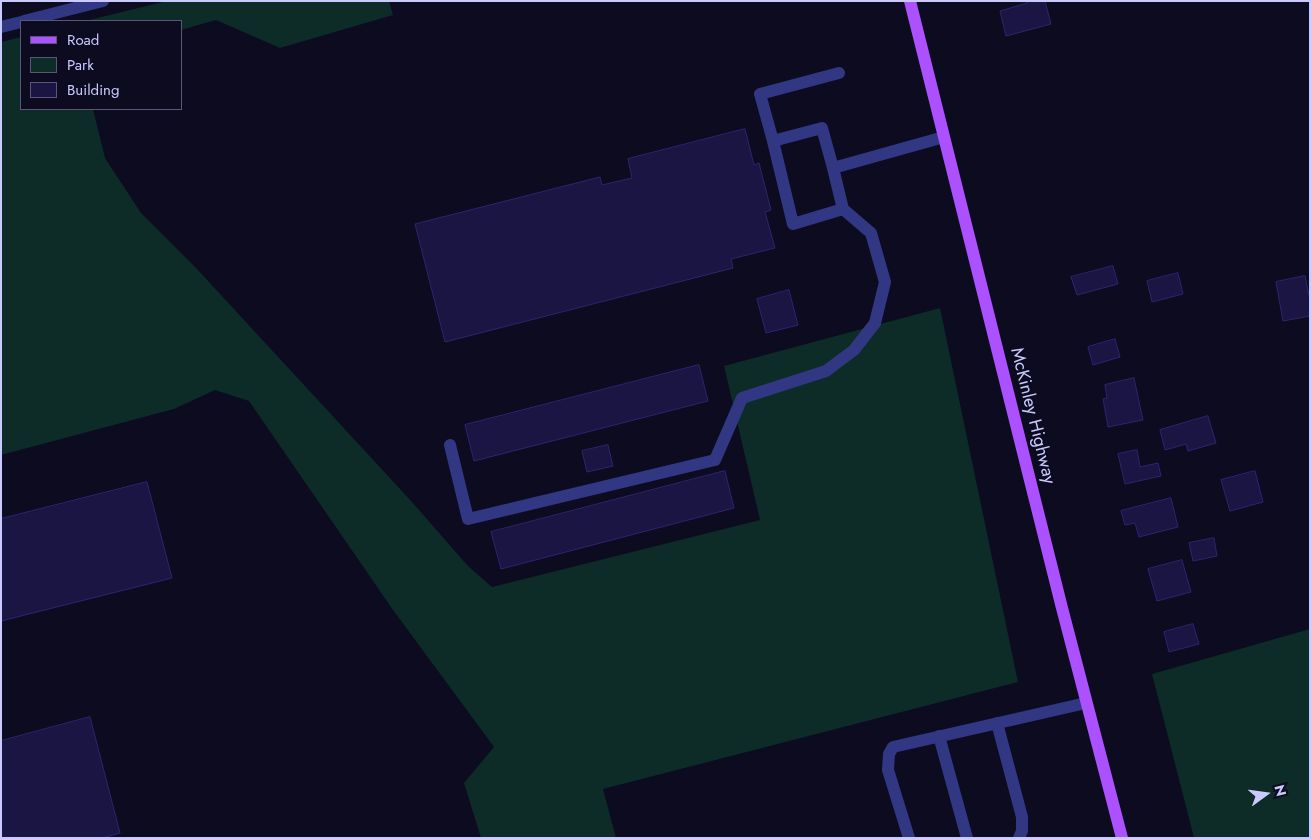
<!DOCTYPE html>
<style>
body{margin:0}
#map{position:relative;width:1311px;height:839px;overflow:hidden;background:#0c0b20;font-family:Jost,sans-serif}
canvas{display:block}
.frame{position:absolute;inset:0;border:2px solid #cbcaff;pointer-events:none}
.legend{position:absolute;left:20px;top:20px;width:162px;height:90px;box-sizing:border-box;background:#0c0b20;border:1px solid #585779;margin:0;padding:6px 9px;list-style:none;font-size:15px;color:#cbcaff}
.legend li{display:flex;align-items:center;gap:10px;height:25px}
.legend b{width:25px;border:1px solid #585779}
.north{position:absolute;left:1241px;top:769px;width:50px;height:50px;-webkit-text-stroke:4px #0c0b20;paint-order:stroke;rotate:76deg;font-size:14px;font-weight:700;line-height:20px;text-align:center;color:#cbcaff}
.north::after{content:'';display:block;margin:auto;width:18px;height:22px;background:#cbcaff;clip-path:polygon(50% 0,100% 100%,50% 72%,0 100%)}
</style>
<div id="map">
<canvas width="1311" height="839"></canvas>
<div class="frame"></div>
<ul class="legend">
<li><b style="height:6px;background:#ac51ff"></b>Road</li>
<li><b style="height:14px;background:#0d2b27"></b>Park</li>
<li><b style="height:14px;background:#1a1543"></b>Building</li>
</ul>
<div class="north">N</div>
</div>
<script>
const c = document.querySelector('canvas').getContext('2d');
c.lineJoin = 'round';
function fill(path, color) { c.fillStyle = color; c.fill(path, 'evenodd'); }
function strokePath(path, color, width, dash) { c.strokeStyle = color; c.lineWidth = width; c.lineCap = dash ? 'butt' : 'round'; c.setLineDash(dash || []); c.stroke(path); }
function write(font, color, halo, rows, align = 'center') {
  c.font = font + ' Jost,sans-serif'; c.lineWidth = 4; c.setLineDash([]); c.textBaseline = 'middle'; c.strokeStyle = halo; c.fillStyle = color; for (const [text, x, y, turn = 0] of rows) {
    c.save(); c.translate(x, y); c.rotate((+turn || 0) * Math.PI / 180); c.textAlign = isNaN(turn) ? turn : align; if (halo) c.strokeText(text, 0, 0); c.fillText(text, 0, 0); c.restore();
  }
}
fill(new Path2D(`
 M167,1H389L393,15L280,48L216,20L181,30V21H85Z
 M21,37V109H93L105,158L141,213L197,269L412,502L468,566L492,587L760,520L724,366L940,308L1018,682L603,789L616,838H481L464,783L494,747L393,610L249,401L215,390L174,409L1,455V42Z
 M1310,629V838H1194L1152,674Z`), '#0d2b27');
const building = new Path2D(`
 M1026,1H1045L1051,24L1006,36L1000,11L1027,3Z
 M745,129L754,165L759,163L771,210L765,212L775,248L731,259L733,268L445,342L415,224L600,177L602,185L632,178L628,159Z
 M1113,266L1118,284L1077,295L1071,277Z
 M1178,273L1183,294L1152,302L1147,281Z
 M1305,276L1310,300V316L1283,321L1276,282Z
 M789,290L798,325L766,333L757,299Z
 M1115,339L1120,357L1093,365L1088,347Z
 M699,365L708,401L474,461L465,425Z
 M1134,378L1143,420L1108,427L1103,399L1107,398L1105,385Z
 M1208,416L1216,443L1188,451L1186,444L1165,450L1160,430Z
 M608,445L613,466L587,472L582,451Z
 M1137,450L1140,467L1158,463L1161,476L1125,484L1118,454Z
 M725,471L734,508L501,569L491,532Z
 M1255,471L1263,502L1230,511L1221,480Z
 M147,482L172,578L1,621V519Z
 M1171,498L1178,527L1139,537L1135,523L1125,525L1121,511Z
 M1214,538L1217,556L1193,561L1189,543Z
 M1182,560L1191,592L1157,601L1148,569Z
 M1193,624L1199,644L1169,652L1164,632Z
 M90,717L120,833L102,838H1V741Z`);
fill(building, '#1a1543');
strokePath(building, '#2d2571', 1);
strokePath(new Path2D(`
 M24,21L103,1
 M1,27L21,22
 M773,141L760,94L839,73
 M833,168L843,209L793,224L773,141L822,128L833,168L944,137
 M450,445L468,519L715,460L742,398L826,371L854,350L875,323L885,282L871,233L843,209
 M997,723L1022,817V831L1019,838
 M939,736L967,838
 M909,838L888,770L889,754L893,747L1086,703`), '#323783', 12);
strokePath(new Path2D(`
 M910,1L1062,608L1122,838`), '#ac51ff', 12);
write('18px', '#cbcaff', '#0c0b20', [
 ["McKinley Highway",1032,416,76]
]);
</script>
